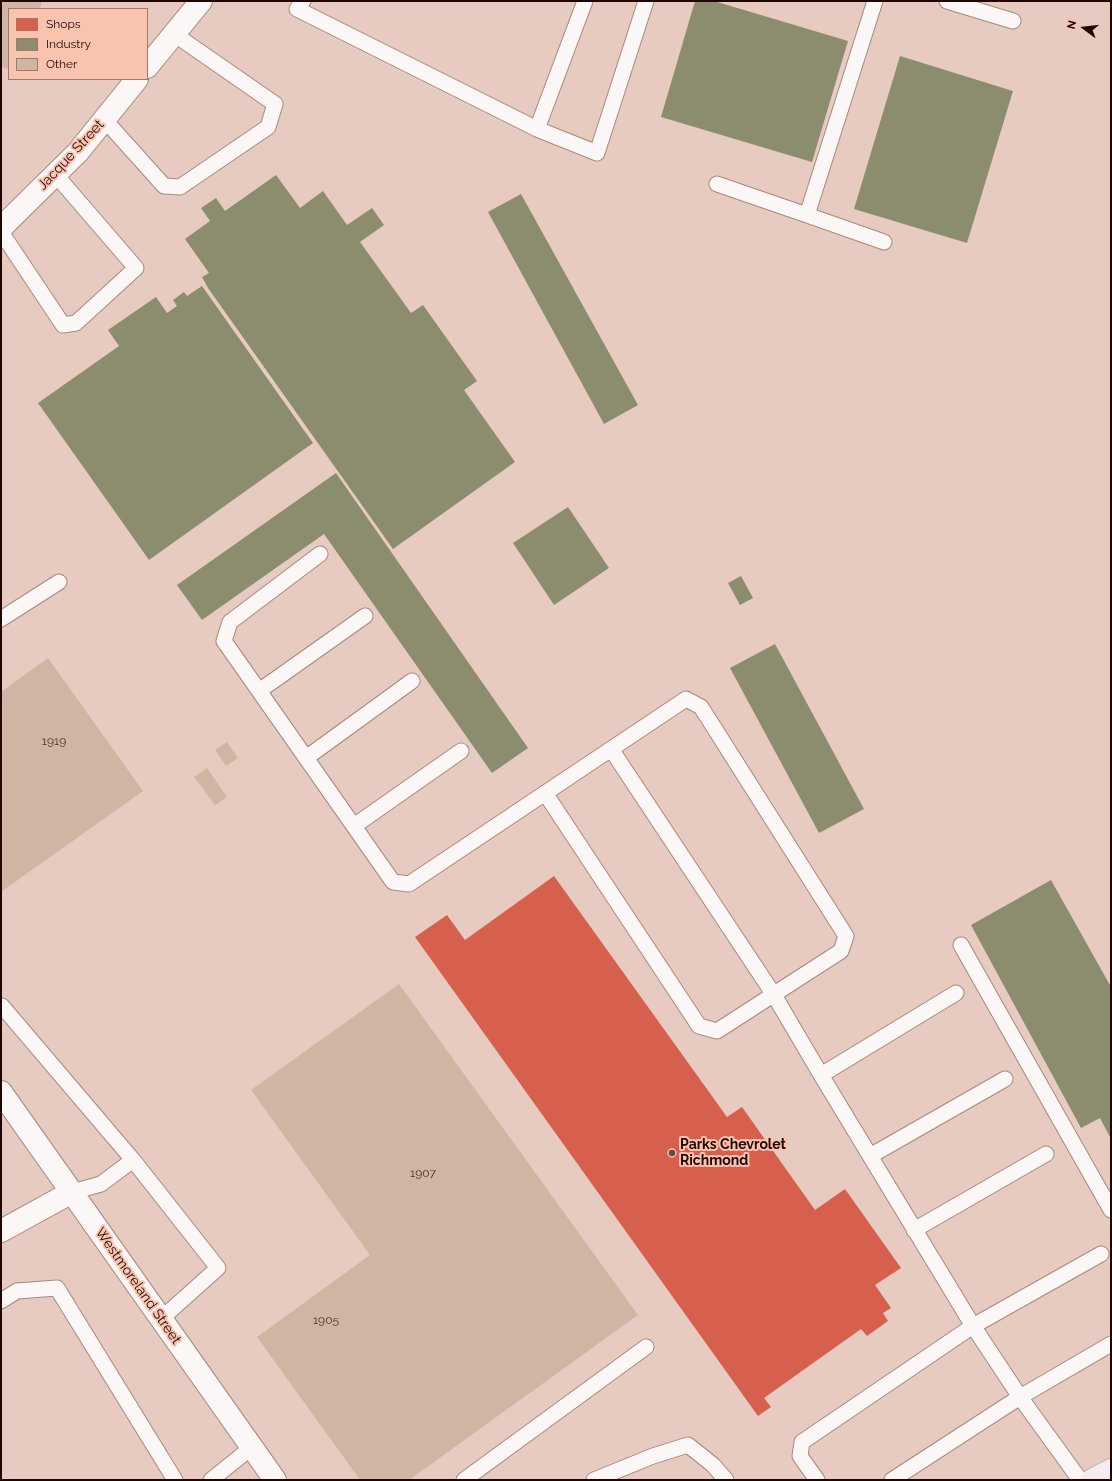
<!DOCTYPE html>
<style>
body{margin:0}
#map{position:relative;width:1112px;height:1481px;overflow:hidden;background:#e7cbc0;font-family:Raleway,sans-serif}
canvas{display:block}
.frame{position:absolute;inset:0;border:2px solid #210500;pointer-events:none}
.legend{position:absolute;left:8px;top:8px;width:140px;height:72px;box-sizing:border-box;background:#f8c4af;border:1px solid #a27869;margin:0;padding:5px 7px;list-style:none;font-size:12px;color:#210500}
.legend li{display:flex;align-items:center;gap:8px;height:20px}
.legend b{width:20px;border:1px solid #a27869}
.north{position:absolute;left:1064px;top:8px;width:40px;height:40px;-webkit-text-stroke:3px #f8c4af;paint-order:stroke;rotate:285deg;font-size:11px;font-weight:700;line-height:16px;text-align:center;color:#210500}
.north::after{content:'';display:block;margin:auto;width:14px;height:18px;background:#210500;clip-path:polygon(50% 0,100% 100%,50% 72%,0 100%)}
</style>
<div id="map">
<canvas width="1112" height="1481"></canvas>
<div class="frame"></div>
<ul class="legend">
<li><b style="height:11px;background:#d6604d"></b>Shops</li>
<li><b style="height:11px;background:#8c8c6e"></b>Industry</li>
<li><b style="height:11px;background:#cfb6a4"></b>Other</li>
</ul>
<div class="north">N</div>
</div>
<script>
const c = document.querySelector('canvas').getContext('2d');
c.lineJoin = 'round';
function fill(path, color) { c.fillStyle = color; c.fill(path, 'evenodd'); }
function strokePath(path, color, width, dash) { c.strokeStyle = color; c.lineWidth = width; c.lineCap = dash ? 'butt' : 'round'; c.setLineDash(dash || []); c.stroke(path); }
function write(font, color, halo, rows, align = 'center') {
  c.font = font + ' Raleway,sans-serif'; c.lineWidth = 4; c.setLineDash([]); c.textBaseline = 'middle'; c.strokeStyle = halo; c.fillStyle = color; for (const [text, x, y, turn = 0] of rows) {
    c.save(); c.translate(x, y); c.rotate((+turn || 0) * Math.PI / 180); c.textAlign = isNaN(turn) ? turn : align; if (halo) c.strokeText(text, 0, 0); c.fillText(text, 0, 0); c.restore();
  }
}
fill(new Path2D(`
 M554,876L727,1117L742,1107L815,1210L845,1189L901,1268L875,1285L891,1308L883,1313L888,1321L867,1336L861,1329L764,1398L771,1407L758,1416L415,937L447,915L465,940Z`), '#d6604d');
fill(new Path2D(`
 M695,1H714L848,41L812,162L661,117Z
 M900,56L1013,91L967,243L854,209Z
 M276,175L300,208L323,191L347,225L372,208L384,225L360,242L411,313L423,305L477,381L464,390L515,462L393,549L208,288L202,277L209,273L185,239L210,221L201,208L216,198L225,211Z
 M521,194L638,405L604,424L488,212Z
 M202,286L313,443L149,560L38,403L119,346L108,330L156,297L167,313L177,306L173,300L184,292L187,296Z
 M336,473L528,748L492,773L324,534L202,620L177,585Z
 M568,507L609,568L554,605L513,543Z
 M741,576L753,598L740,605L728,583Z
 M775,644L864,809L819,833L730,668Z
 M1051,880L1111,987V1139L1100,1118L1081,1128L971,925Z`), '#8c8c6e');
fill(new Path2D(`
 M3,1H42L40,9H9V69L1,67V8Z
 M48,658L143,791L1,892V692Z
 M227,742L238,758L226,766L215,750Z
 M207,768L227,797L215,805L194,777Z
 M399,984L638,1315L409,1480H360L257,1337L370,1255L251,1090Z`), '#cfb6a4');
const service = new Path2D(`
 M303,1L297,9L537,129L585,1
 M947,1L1013,21
 M104,119L164,186L180,187L268,127L275,104L174,34
 M537,129L597,153L646,1
 M717,184L807,215L875,1
 M807,215L884,242
 M1,232L63,325L76,323L136,268L55,174
 M320,554L230,622L224,641L393,882L409,884L686,699L701,707L846,936L841,951L717,1031L699,1026L545,793
 M1,619L59,582
 M259,691L365,616
 M611,749L774,995L821,1075L973,1326L1020,1397L1080,1480
 M306,758L412,681
 M354,826L461,751
 M961,945L1111,1210
 M1,1007L2,1006L133,1160
 M821,1075L956,993
 M870,1156L1005,1079
 M72,1192L101,1184L133,1160L218,1268L161,1319
 M914,1230L1046,1154
 M1,1301L17,1291L57,1288L175,1480
 M211,1480L252,1447
 M464,1480L646,1347
 M594,1480L653,1456L688,1445L713,1465L726,1480
 M817,1480L800,1456L802,1442L973,1326L1101,1254
 M892,1480L1020,1397L1111,1344`);
const minor = new Path2D(`
 M1,1231L72,1192`);
const tertiary = new Path2D(`
 M147,67L201,1
 M1,228L78,152L137,79
 M1,1092L275,1480`);
const primary = new Path2D(`
 M1092,1480L1111,1470`);
strokePath(service, '#a4897d', 17);
strokePath(minor, '#a4897d', 24);
strokePath(tertiary, '#a4897d', 24);
strokePath(primary, '#bdada8', 24);
strokePath(service, '#fbf7f6', 15);
strokePath(minor, '#fbf7f6', 22);
strokePath(tertiary, '#fbf7f6', 22);
strokePath(primary, '#f1edf0', 22);
for (const [x, y, r, color] of [
 [672,1153,4,"#664a43"]
]) { const dot = new Path2D(); dot.arc(x, y, r, 0, 2 * Math.PI); c.fillStyle = color; c.fill(dot); strokePath(dot, '#f8c4af', 1.5); }
write('12px', '#4c3129', null, [
 ["1919",54,741],
 ["1907",423,1173],
 ["1905",326,1320]
]);
write('14px', '#210500', '#f8c4af', [
 ["Jacque Street",71,155,-47],
 ["Westmoreland Street",138,1286,55]
]);
write('bold 14px', '#210500', '#f8c4af', [
 ["Parks Chevrolet",680,1145],
 ["Richmond",680,1161]
], 'left');
</script>
